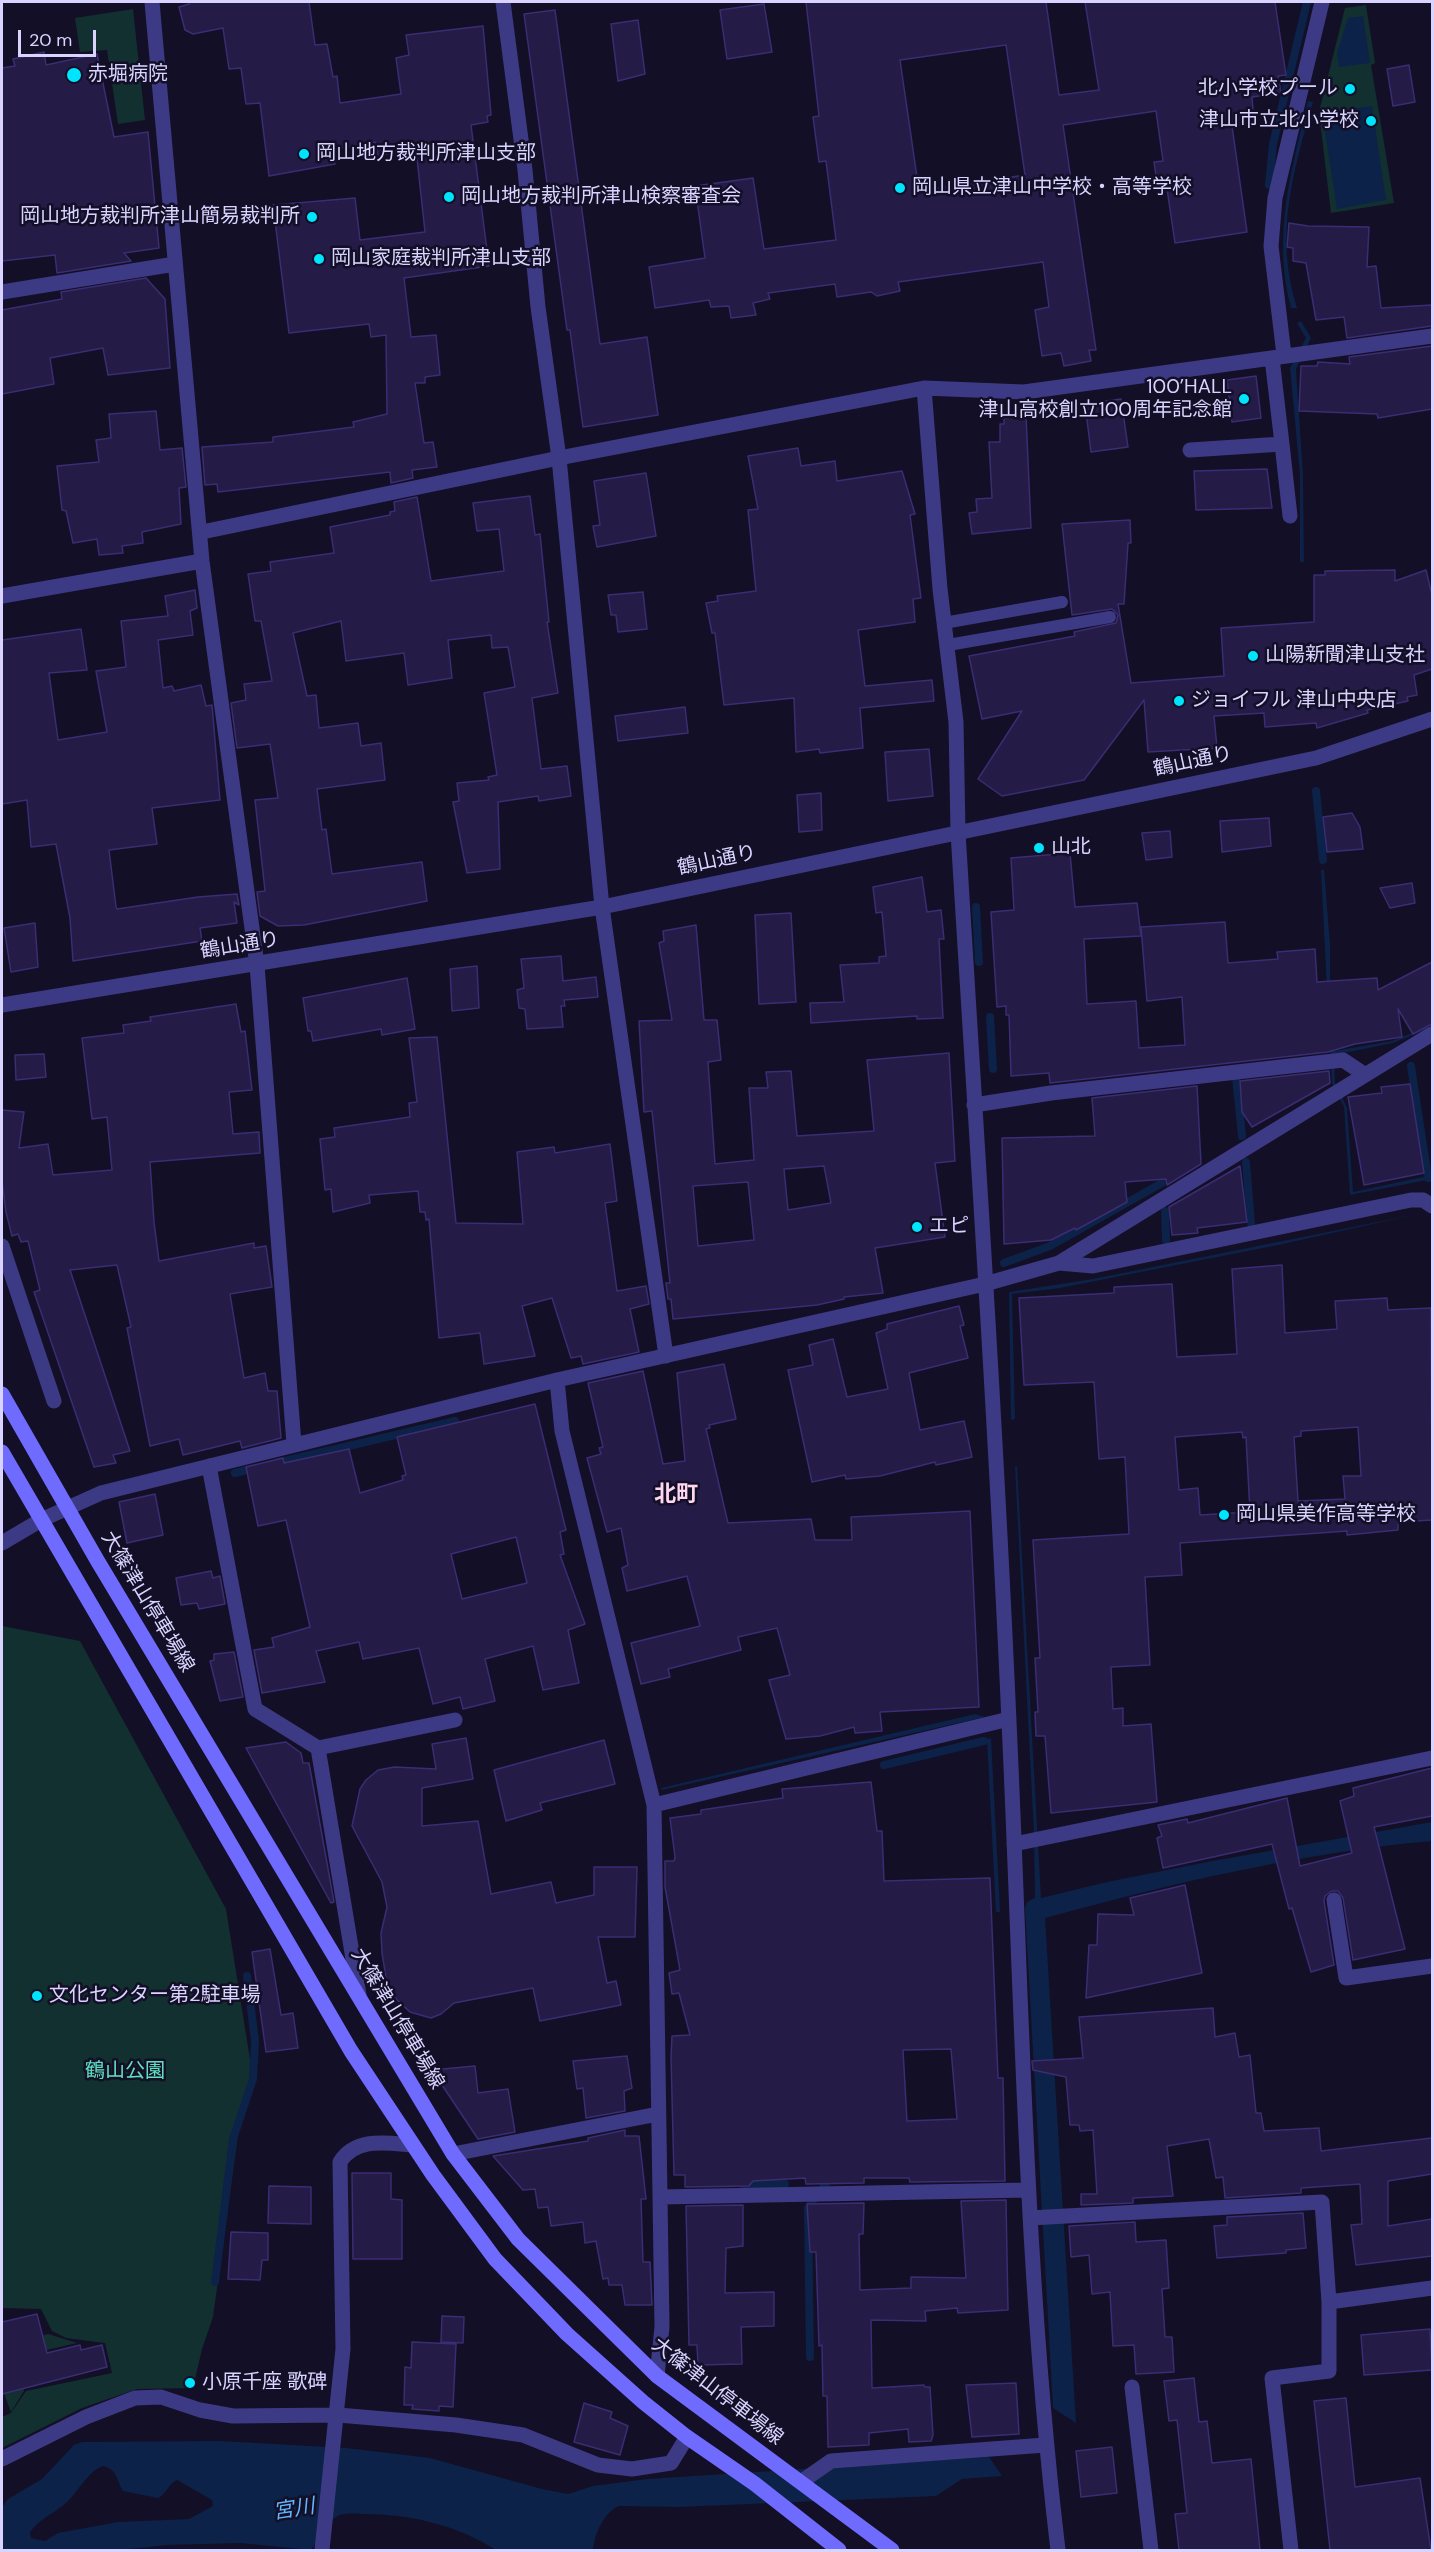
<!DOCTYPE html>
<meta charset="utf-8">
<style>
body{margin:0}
#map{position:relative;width:1434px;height:2552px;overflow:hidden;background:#130f26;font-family:"DM Sans",sans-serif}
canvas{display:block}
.frame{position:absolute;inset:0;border:3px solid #d9d4ff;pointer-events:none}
.scale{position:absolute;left:18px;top:30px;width:78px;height:27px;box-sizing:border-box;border:3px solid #d9d4ff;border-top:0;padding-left:8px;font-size:18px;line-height:21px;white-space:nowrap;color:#d9d4ff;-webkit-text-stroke:4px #130f26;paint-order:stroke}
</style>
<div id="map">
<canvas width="1434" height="2552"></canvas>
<div class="frame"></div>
<div class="scale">20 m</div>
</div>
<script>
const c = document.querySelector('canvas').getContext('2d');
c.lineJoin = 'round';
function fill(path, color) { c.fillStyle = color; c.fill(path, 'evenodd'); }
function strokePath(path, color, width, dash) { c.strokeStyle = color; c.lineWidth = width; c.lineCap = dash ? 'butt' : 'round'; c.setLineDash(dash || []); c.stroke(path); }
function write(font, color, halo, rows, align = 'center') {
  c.font = font + ' "DM Sans","Noto Sans JP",sans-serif'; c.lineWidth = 5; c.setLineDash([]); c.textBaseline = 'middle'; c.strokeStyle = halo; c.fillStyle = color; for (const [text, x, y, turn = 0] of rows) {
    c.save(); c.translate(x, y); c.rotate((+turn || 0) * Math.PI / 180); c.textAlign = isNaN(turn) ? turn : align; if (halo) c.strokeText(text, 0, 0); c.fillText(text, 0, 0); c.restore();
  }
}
fill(new Path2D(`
 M1366,5L1375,63L1371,65L1394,203L1331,213L1319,112L1345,8Z
 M133,9L145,120L118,124L107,50L80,52L75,18Z
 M2,1626L80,1641L226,1909L252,2072L238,2135L213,2317L202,2349L193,2388L137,2389L82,2408L2,2448V2417L11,2413L26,2391L112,2373L105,2343L66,2338L52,2331L41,2309L2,2308Z
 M6,2334L10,2344L48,2334L77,2343L42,2351L17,2365L24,2391L11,2412L2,2388V2335Z`), '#12302f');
fill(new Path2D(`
 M1363,16L1370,63L1339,67L1337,53L1348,18Z
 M1308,101L1313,102C1293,173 1274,235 1297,308H1291C1272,237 1291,171 1308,101Z
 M1372,106L1386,200L1337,209L1322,113Z
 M1301,321L1311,338L1296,369L1303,476L1304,562H1300V474L1290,368L1306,338L1297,323Z
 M1321,870H1324L1330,944V991L1327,990Z
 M1427,1027L1428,1029L1393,1043L1334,1055L1335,1083L1347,1108L1353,1192L1432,1175V1179L1350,1195L1344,1107L1332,1083L1330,1044L1333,1043L1334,1051L1392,1041Z
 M1418,1214L1278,1245L1060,1288L1012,1294L1015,1419L1011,1420L1009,1292L1093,1279Z
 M1017,1466L1041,1898L1107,1882L1207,1862L1432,1822V1841C1305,1852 1169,1884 1045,1918L1076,2423L1053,2408L1025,1909L1027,1902L1035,1898L1034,1833L1015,1467Z
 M975,1714L985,1717L662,1790L661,1788Z
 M991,1738L1000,1912H996L987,1739Z
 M220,2441L346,2448L430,2458L542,2489L568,2494L593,2486L647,2479L989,2457L1002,2476L962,2479L936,2496L680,2507L619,2506C604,2512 594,2535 593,2550H496C457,2525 409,2514 363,2514C355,2514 343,2512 336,2517C326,2524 318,2541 311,2550L240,2543L167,2545L119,2550H2V2507L8,2499L42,2479L74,2445L82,2442ZM103,2466C118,2470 116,2479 123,2491L158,2498C167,2493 168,2484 177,2480L212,2500L213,2506L189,2519L118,2522L58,2533L45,2541L31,2538L30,2532C39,2519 55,2513 67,2502C79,2491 87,2472 103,2466Z`), '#0c2248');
strokePath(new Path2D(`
 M1269,185L1273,144L1307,2
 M1316,791L1323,860
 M976,907L979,962
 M990,1017L993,1069
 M1411,1066L1428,1178
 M1236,1077L1242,1136
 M1246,1162L1251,1223
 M1165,1211L1166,1240
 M1004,1263L1050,1246L1162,1183L1160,1169
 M276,1463L455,1421
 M235,1473L255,1468
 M884,1765L984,1741
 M743,2184H785
 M215,2282L233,2139L253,2079L255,2041L247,1976
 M810,2357L808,2208L827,2182L828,2176`), '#0c2248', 8);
const building = new Path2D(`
 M189,2H309L315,45L327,44L333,77L337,76L340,103L401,94L396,58L409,55L406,35L483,26L491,115L487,116L488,122L471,125L489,266L404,278L411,337L436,335L440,375L425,377V383H415L424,443L433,442L437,467L412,470L413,478L391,483L390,472L218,492L217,484L205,485L202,447L273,442V437L354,427L353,422L387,414L386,335L371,337L369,324L289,333L273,205L355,198L360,240L425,232L416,149L378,156L375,142L333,149L335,164L269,176L260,103L246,104L241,68L229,69L223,28L193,34L185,30L179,7L189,4Z
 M806,2H1046L1059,95L1099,90L1085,2H1275L1286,75L1278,76L1281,93L1252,97L1254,123L1232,126L1247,232L1175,243L1166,182L1157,183L1154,162L1163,161L1156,111L1063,125L1096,350H1089L1091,361L1064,366L1061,353L1042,356L1035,310L1049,307L1043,262L898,282L900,291L877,296L871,292L837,297L835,284L768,293L770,299L753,303L756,315L731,318L729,306L711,307L709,300L655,308L649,267L705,258L695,186L753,178L764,249L836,240L826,161L819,162L813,117L819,116ZM1006,45L1025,175L919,191L900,60Z
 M764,4L772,52L727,59L720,10Z
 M555,10L600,344L647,337L658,415L583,427L570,330H567L524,14Z
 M638,20L645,74L618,81L611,24Z
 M44,52L46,65L97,54L114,137L148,132L159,248L124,253L131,261L57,273L55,255L2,261V68L15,66L13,59Z
 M1409,65L1415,102L1393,106L1387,69Z
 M1289,223L1308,226L1369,227L1367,267L1376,266L1381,308L1432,305V326L1347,338L1344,317L1316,320L1306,263L1293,261V248L1287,247Z
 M146,278L165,299L170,368L108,375L103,348L50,358L54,384L2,394V310L62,299L61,292Z
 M1432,346V409L1378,418L1377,414L1299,411L1301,366H1317L1318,362L1350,364L1349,357Z
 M1256,376L1261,418L1232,422L1227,380Z
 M1121,399L1128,447L1091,452L1085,404Z
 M156,411L160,450L182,448L186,487L179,488L181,524L142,532L143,543L122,546L123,553L99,555L97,539L73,543L66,511L62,510L57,466L99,462L96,440L111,438L109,414Z
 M1026,415L1031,528L972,534L969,513L977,512L976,499L992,498L989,442H1000V424H1004V418Z
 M798,448L801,466L835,461L837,481L902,471L915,514L910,515L921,598L913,599L915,622L858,630L865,686L932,680L934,701L860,708L863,748L820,753L819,749L796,752L794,698L724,705L715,633H712L706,603L718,601L717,596L756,591L748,510L758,509L748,456Z
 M1267,469L1272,508L1196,510L1194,471Z
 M646,473L656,536L597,547L593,526L600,525L594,481Z
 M530,496L535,535L540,534L549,622H547L558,693L532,698L541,769L567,766L571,796L539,801L538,796L498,802L500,869L467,873L453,802L459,801L457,783L489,780L488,777L497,775L484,693L515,687L508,647L492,648L491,635L448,640L452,678L408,685L404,653L346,661L341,621L293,633L307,696L316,695L319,728L358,723L361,746L381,743L385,780L317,789L322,830L326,829L332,874L422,862L427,901L304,925L278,926L260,916L257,892L265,891L255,800L278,798L270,744L237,748L231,703L246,700L244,684L272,681L261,621H255L248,574L271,571L270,562L334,553L330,527L390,515V512L395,511L394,502L417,497L431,581L504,571L499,529L477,531L473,503Z
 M1130,520L1131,543H1128L1124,604H1118L1131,683L1224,676L1221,628L1314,622V575H1325V571L1395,570V581L1426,570L1432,595V669L1414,675L1417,695L1407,697L1408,701L1367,710L1368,713L1317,728L1316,723L1265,727L1264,713L1214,716L1217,748L1148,752L1144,700L1084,780L1002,796L978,779L1022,711L982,719L969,656L1075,636L1074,632L1116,623L1118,615L1112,609L1072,615L1062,524Z
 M195,590L197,608L190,611L193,635L158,640L163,688L172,686L174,691L201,685L206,706L212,705L220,800L152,808L157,844L109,850L116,907L117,909L198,897L237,894L239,905L234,902L237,923L200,928L202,941L73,961L70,918L56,844L31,847L27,800L2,804V640L81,629L87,670L49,673L58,740L107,732L96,671L126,667L121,621L168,616L165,596Z
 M643,592L647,629L618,632L616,615H611L608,595Z
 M685,707L688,733L618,741L615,716Z
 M929,749L933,796L888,801L885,752Z
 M821,793L822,830L799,832L797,795Z
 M1352,813L1360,827L1363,849L1327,852L1323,817Z
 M1269,818L1271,846L1222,852L1220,821Z
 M1170,831L1172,857L1146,860L1142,833Z
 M1070,853L1075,907L1137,903L1141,936L1084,939L1087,1004L1136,1001L1139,1048L1185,1045L1182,997L1147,1001L1141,927L1225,922L1228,963L1278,959L1277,952L1315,949L1317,982L1377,978L1378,990L1432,962V1024L1413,1034L1398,1009L1402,1037L1355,1044L1328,1052L1050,1083L1049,1073L1011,1076L1009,1015H1006V1006L997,1007L991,912L1014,910L1011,858Z
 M922,877L927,912L941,910L944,939H939L943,1018L917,1019V1016L811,1023L810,1003L844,1002L840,965L879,963V957L886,956L882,912L876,913L873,887Z
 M1412,883L1415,903L1390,908L1380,888Z
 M791,913L796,1002L759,1004L755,915Z
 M35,923L38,967L11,972L4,928Z
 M696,925L704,1020H717L721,1060L708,1062L715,1164L754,1160L749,1088H768L766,1072L791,1071L797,1136L874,1131L867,1060L949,1053L955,1161L935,1163L945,1237L875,1248L883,1293L844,1297V1299L817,1305L673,1319L671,1299H668L666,1283H670L652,1111L644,1112L639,1021L672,1020L659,943L664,941L663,931ZM824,1166L831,1203L788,1210L784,1169ZM748,1182L754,1240L698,1246L693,1186Z
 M561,956L563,981L596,977L598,997L564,1000L565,1006H561L563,1027L527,1029L525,1009L519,1008L517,990L524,988L521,959Z
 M477,966L479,1008L452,1011L450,969Z
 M407,978L415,1029L382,1035L381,1029L313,1041L311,1031H308L303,998Z
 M236,1004L241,1032L245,1031L252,1090L229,1092L233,1134L259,1132L260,1153L150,1162L154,1222L159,1261L254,1243V1248L266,1246L272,1287L230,1294L244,1378L265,1373L268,1391H277L281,1438L242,1448L240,1441L183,1455L179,1439L150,1446L127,1328L131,1327L117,1265L70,1270L130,1451L113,1455L116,1463L94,1467L34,1292L40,1290L28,1241L21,1242L18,1234L12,1236L6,1212L2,1181V1110L24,1112L19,1148L48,1144L53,1175L112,1170L107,1117L92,1119L82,1038L124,1033L123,1025L151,1021L150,1017Z
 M437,1037L456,1223L523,1224L517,1152L554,1147L555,1153L610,1144L617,1201L605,1203L617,1291L646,1286L649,1304L630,1309L639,1352L583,1364L581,1356L571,1358L552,1298L522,1306L535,1356L484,1364L480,1333L439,1338L429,1219L426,1220L425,1212H420L418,1191L369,1195L370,1203L333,1212L331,1189L325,1190L320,1139L335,1137L334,1128L410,1117L409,1103L417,1102L409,1038Z
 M44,1054L46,1077L16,1080L15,1055Z
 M1329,1071L1330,1083L1252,1127L1242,1112L1240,1081Z
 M1410,1084L1424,1173L1364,1185L1348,1097L1382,1093L1381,1087Z
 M1197,1086L1201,1164L1167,1185L1166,1179L1125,1182L1127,1202L1076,1230L1075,1228L1051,1240L1004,1244L1002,1138L1095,1136L1092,1098Z
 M1240,1166L1247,1222L1197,1228L1198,1233L1172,1235L1169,1207Z
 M1282,1265L1285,1333L1337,1329L1335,1301L1387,1298L1388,1310L1431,1308L1432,1520L1398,1522V1530L1347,1535V1531L1180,1543L1182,1575L1145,1577L1150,1665L1111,1667L1113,1709L1123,1708V1726L1151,1724L1157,1802L1051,1813L1045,1736H1036L1035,1712H1038L1035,1658H1040L1033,1540L1129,1534L1125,1457L1099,1459L1094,1382L1024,1385L1019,1298L1114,1293V1287L1172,1284L1177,1357L1237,1354L1232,1269ZM1358,1427L1361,1476H1343L1345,1499L1298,1501L1294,1437L1301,1436V1431ZM1242,1432L1243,1438L1246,1437L1250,1512L1200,1515L1198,1488L1179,1490L1175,1437Z
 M959,1306L964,1325L960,1326L968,1358L909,1373L920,1430L964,1421L972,1457L936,1465L935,1462L880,1476L846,1479L845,1475L812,1482L788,1370L813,1365L809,1345L833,1339L847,1397L888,1389L876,1333L887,1329V1324Z
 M724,1364L736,1419L709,1425L710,1428L706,1429L728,1523L811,1519L815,1540H852L851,1517L970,1511L979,1707L880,1712L882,1731L855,1733L854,1727L820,1736L786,1739L769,1680L790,1675L777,1628L738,1637L741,1650L668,1669L670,1677L641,1684L631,1643L700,1626L687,1576L627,1591L622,1568L628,1565L621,1528L607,1532L587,1458L601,1454L599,1448L603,1447L588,1383L643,1371L663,1464L685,1461L677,1373Z
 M535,1404L566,1530L560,1532L564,1554L560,1555L585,1624L568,1630L579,1683L543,1690L533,1646L485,1659L495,1701L463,1709L460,1697L433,1704L419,1648L363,1659L359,1642L316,1651L325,1682L262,1693L254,1650L274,1647L272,1638L310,1627L286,1520L258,1526L246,1467L283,1458L284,1463L349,1449L360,1493L403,1480L402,1476L406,1475L397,1437ZM516,1537L527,1583L462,1599L451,1554Z
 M155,1494L163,1535L127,1543L119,1502Z
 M211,1571L213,1578L220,1576L225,1604L199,1609L197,1603L181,1605L176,1578Z
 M234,1652L243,1697L220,1701L210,1661L214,1660V1654Z
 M466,1738L473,1779L422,1788V1826L478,1821L491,1894L551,1882L556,1903L594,1895V1867H637L635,1937H598L607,1983L616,1981L621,2005L540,2021L533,1988L454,2003L441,2014L431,2018L410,2012L393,1996L387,1984L382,1953L381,1933L387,1907L382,1882L352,1826L360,1789L366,1780L378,1770L394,1767L436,1769L432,1744Z
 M604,1740L615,1784L540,1803L542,1810L506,1821L494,1770Z
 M286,1742L301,1753L303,1763H309L334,1902L331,1903L246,1748Z
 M1432,1768V1816L1374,1827L1405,1949L1353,1960L1343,1898L1338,1891H1332L1325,1896L1324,1901L1334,1965L1311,1972L1292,1908L1289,1909L1272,1844L1163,1868L1157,1838L1162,1836L1158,1825L1187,1819L1188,1823L1287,1798L1300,1866L1352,1853L1340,1801L1354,1796L1353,1788Z
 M871,1782L877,1831H882L884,1881L990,1878L998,2078H1003L1005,2181L910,2182L909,2178H864V2183L806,2184L805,2178L753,2181L749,2186L685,2187V2175H674L671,2057L672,2036L690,2035L679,1993L672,1994L669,1973L680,1970L665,1887V1861H674L675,1857L670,1818L701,1814V1810L783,1798L782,1789ZM951,2049L957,2119L907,2121L903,2050Z
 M1185,1885L1202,1973L1086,1998L1089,1945H1097L1098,1914L1134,1915L1130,1898Z
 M270,1949L281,2015L293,2013L298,2048L266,2052L252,1952Z
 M1213,2008L1215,2037L1235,2033L1239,2057L1250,2055L1256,2113H1261L1264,2131L1319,2128L1321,2151L1432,2138V2174L1388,2181V2226L1432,2219V2256L1356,2265L1351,2225L1362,2224L1360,2184L1301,2188V2193L1225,2198L1223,2177L1216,2178L1209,2139L1167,2146L1173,2196L1133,2198V2203L1081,2205V2194H1097L1093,2130L1080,2131L1079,2125H1070L1066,2077L1033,2070L1032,2061L1083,2058L1079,2017Z
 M627,2056L632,2088L624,2091L625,2111L586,2118L583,2088L577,2089L573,2061Z
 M475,2066L478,2093L508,2089L515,2132L478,2139L432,2070Z
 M625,2130V2136H639L646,2199H641L643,2262H650L652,2305H625L622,2285H609L608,2278L603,2279L596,2241L585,2243L583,2222L551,2226L548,2207L538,2208L535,2189L523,2190L493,2156L588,2141V2138Z
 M352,2173H391V2199L402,2200V2259H353Z
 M269,2186L311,2187V2224L268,2223Z
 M1006,2200L1008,2310L958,2313L957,2308L925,2311L926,2321L871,2320L872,2388L924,2385L925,2387H930L933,2435L931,2441L909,2442L908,2429L869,2433V2445L828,2447L827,2396H823L822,2345L819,2346L816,2252H810L807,2204L864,2203L863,2234H859L860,2290L911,2288V2277L966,2278L961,2201Z
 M743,2205V2246L726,2248L725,2293L774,2292V2326L741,2327L742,2364L698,2365L697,2345H689L686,2206Z
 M1303,2213L1306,2248L1286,2250V2253L1217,2258L1214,2226L1227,2225V2217Z
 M1135,2222L1136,2242L1166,2240L1169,2288L1162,2289L1165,2337H1172L1174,2372L1136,2374L1134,2345L1113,2346L1110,2292L1092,2294L1089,2255L1071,2257L1069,2226Z
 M231,2232L268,2233V2260H262L260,2280L228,2279Z
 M37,2314L47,2353L80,2345L81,2350L102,2345L107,2367L2,2394V2322Z
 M442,2316L464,2317L463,2343L441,2342Z
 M1430,2329L1432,2370L1364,2375L1361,2335Z
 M412,2342L456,2344L453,2407L439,2406V2411L412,2409L413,2405H404L405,2367L411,2368Z
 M1194,2378L1199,2422L1207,2421L1212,2463L1251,2459L1260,2550H1179L1175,2514L1187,2513L1177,2420L1169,2421L1164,2381Z
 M1016,2383L1019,2434L972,2437L966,2385Z
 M1346,2398L1355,2487L1420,2478L1431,2550H1330L1314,2401Z
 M584,2403L612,2412L610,2418L628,2426L620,2455L574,2442Z
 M1112,2447L1117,2493L1081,2497L1076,2451Z`);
fill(building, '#241b47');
strokePath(building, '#3b2d73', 1.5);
strokePath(new Path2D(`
 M944,623L1062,602
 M948,645L1110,617`), '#3d3a85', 12);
strokePath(new Path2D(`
 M152,2L202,561L257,965L294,1444
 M503,2L525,170L538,307L559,458L602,907L666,1356
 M2,292L175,264
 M1284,355L1271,246L1275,198L1322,2
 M924,388L940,589L956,722L958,832C976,1129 996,1425 1009,1722C1022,1998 1025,2275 1058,2550
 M1282,444L1290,516
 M1190,450L1282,444L1272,358
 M202,532L559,458L924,388L1024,392L1432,336
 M2,596L202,561
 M974,1105L1051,1093L1343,1060L1364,1074
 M2,1246L54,1401
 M1059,1263L1093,1266L1411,1200H1423L1432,1206
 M557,1380L562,1431L654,1805L662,2327L657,2376
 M209,1466L255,1709L318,1748L359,1995
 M2,1543L41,1520L101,1493L557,1380L985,1284L1059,1263L1432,1034
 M318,1748L455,1720
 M654,1805L1009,1719
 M1014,1844L1432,1758
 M1334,1900L1346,1978L1432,1966
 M453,2154L658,2114
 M660,2197L1028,2190
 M1030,2218L1322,2202L1329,2302V2371L1272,2378L1291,2550
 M1329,2302L1432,2288
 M1132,2387L1151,2550
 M2,2459L86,2417L135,2398L161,2397L200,2410L233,2416L338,2415L456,2425L523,2435L598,2465L632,2469L671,2463L687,2437
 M801,2482L831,2461L1045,2445
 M322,2550L343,2349L340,2162C356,2137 386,2143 413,2145`), '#3d3a85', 15);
strokePath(new Path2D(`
 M2,1005L602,907L1316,758L1432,719`), '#3d3a85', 15);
strokePath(new Path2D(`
 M2,1394L97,1560L453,2154L518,2239L657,2376L892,2550
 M2,1452L351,2051L433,2175L495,2259L567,2334L643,2402L687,2437L755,2484L839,2550`), '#6f6bff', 15);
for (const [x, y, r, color] of [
 [74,75,8,"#00e5ff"],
 [1350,89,6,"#00e5ff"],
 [1371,121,6,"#00e5ff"],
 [304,154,6,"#00e5ff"],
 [900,188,6,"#00e5ff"],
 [449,197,6,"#00e5ff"],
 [312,217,6,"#00e5ff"],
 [319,259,6,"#00e5ff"],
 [1244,399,6,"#00e5ff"],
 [1253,656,6,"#00e5ff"],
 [1179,701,6,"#00e5ff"],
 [1039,848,6,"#00e5ff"],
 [917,1227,6,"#00e5ff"],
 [1224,1515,6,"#00e5ff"],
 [37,1996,6,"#00e5ff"],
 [190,2383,6,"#00e5ff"]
]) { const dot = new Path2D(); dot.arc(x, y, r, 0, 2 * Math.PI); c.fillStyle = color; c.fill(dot); strokePath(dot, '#130f26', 2); }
write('20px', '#d9d4ff', '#130f26', [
 ["赤堀病院",88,75],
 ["北小学校プール",1338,89,"right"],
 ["津山市立北小学校",1359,121,"right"],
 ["岡山地方裁判所津山支部",316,154],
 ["岡山県立津山中学校・高等学校",912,188],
 ["岡山地方裁判所津山検察審査会",461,197],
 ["岡山地方裁判所津山簡易裁判所",300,217,"right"],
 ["岡山家庭裁判所津山支部",331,259],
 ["100’HALL",1232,388,"right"],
 ["津山高校創立100周年記念館",1232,411,"right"],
 ["山陽新聞津山支社",1265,656],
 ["ジョイフル 津山中央店",1191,701],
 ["山北",1051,848],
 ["エピ",929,1227],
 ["岡山県美作高等学校",1236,1515],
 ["文化センター第2駐車場",49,1996],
 ["小原千座 歌碑",202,2383]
], 'left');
write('20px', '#d9d4ff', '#130f26', [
 ["鶴山通り",1193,762,-12],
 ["鶴山通り",717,861,-12],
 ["鶴山通り",240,946,-9],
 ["大篠津山停車場線",147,1602,59],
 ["大篠津山停車場線",397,2019,59],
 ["大篠津山停車場線",717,2392,38]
]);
write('20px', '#5fe0c0', '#130f26', [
 ["鶴山公園",125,2072]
]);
write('italic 21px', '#62b6ff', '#130f26', [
 ["宮川",294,2510,-9]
]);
write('bold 22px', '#ffd6f0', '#130f26', [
 ["北町",676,1495]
]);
</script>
